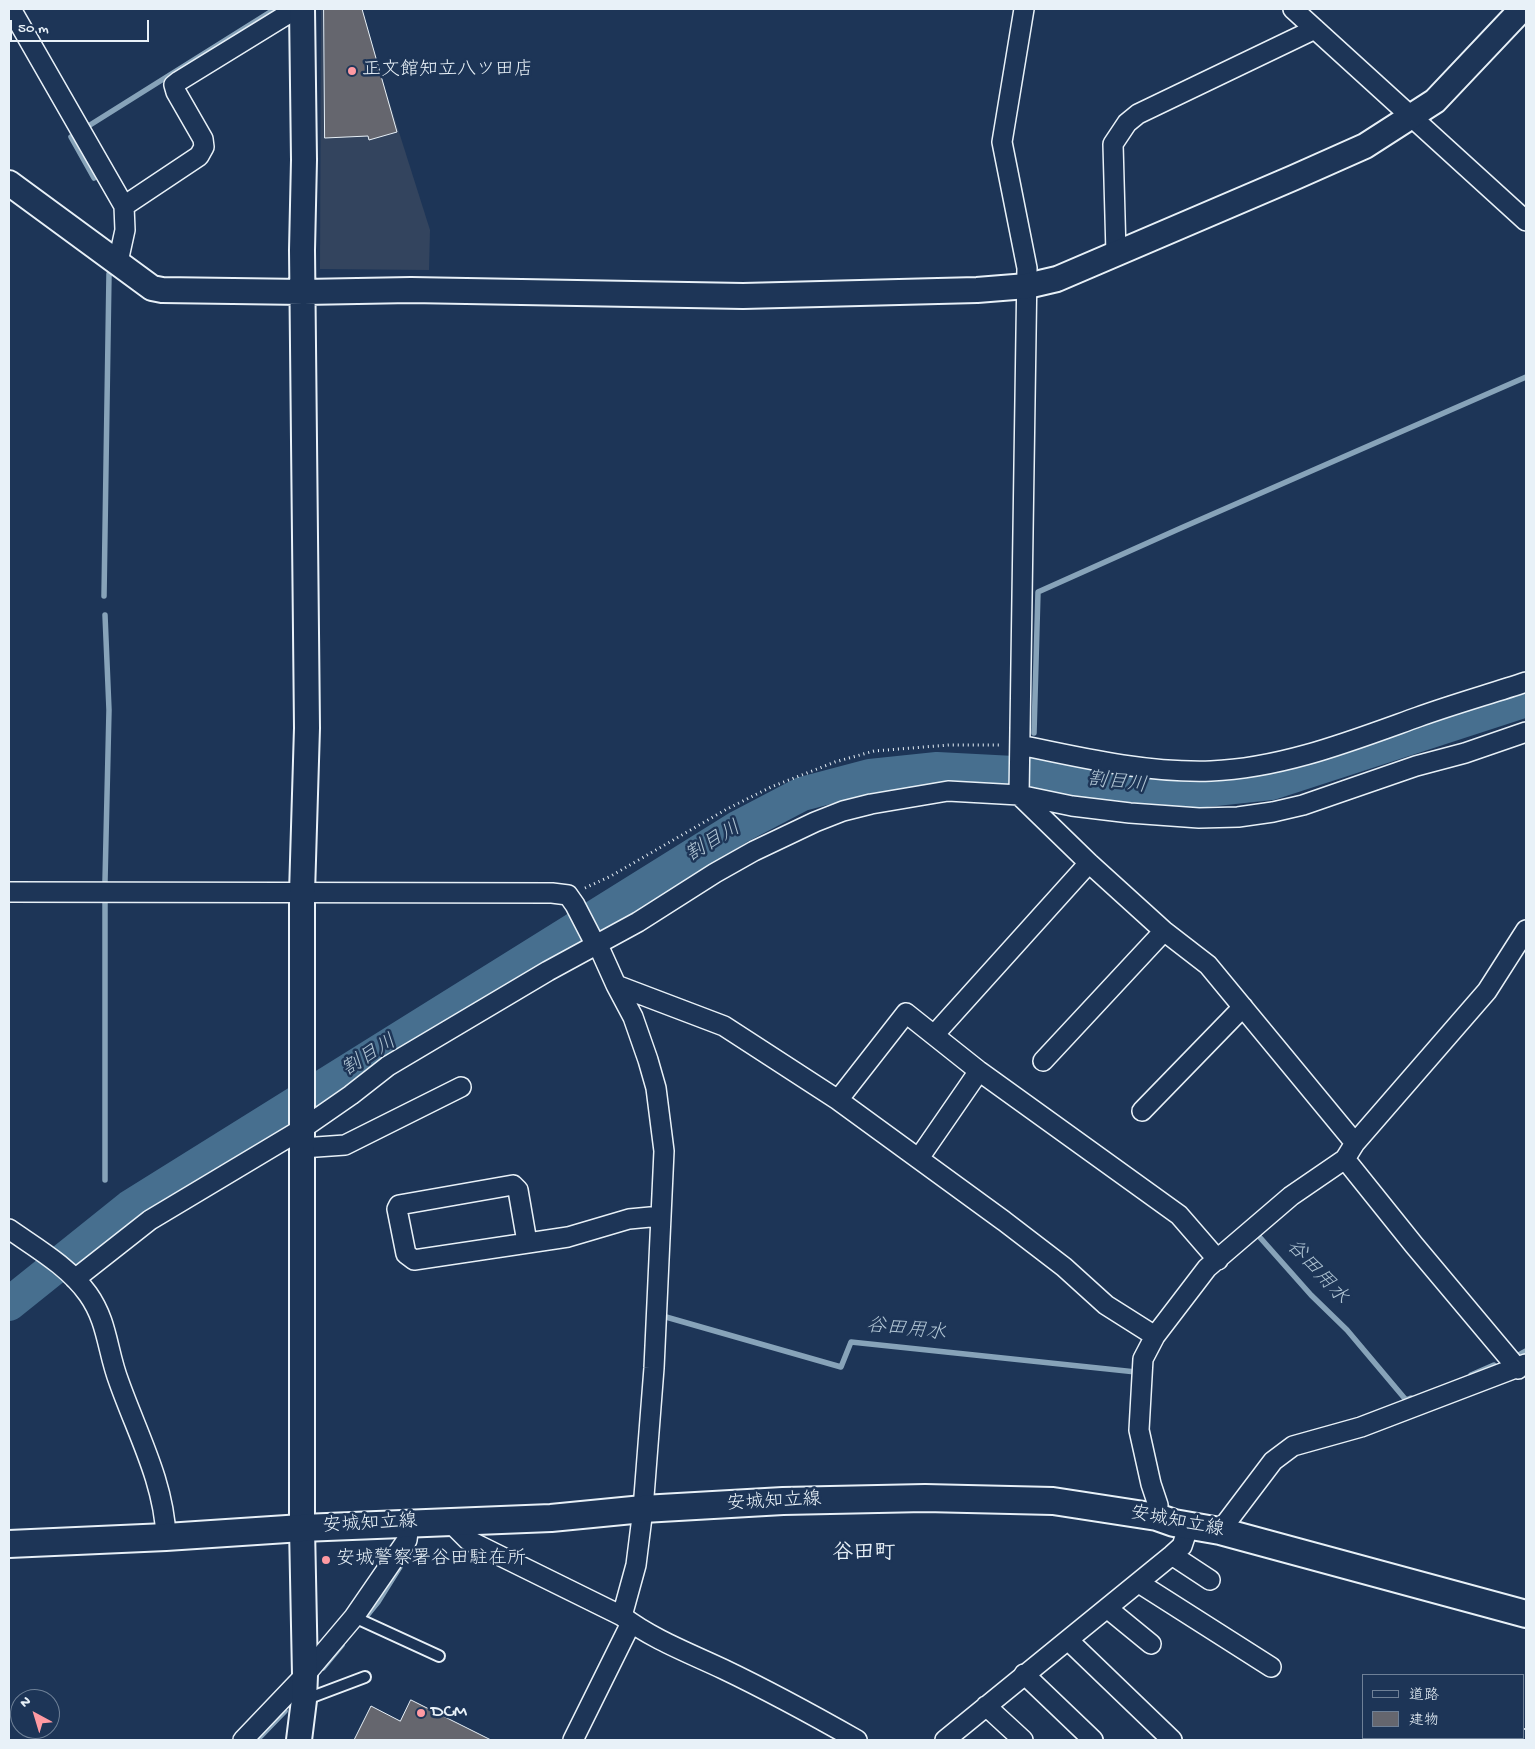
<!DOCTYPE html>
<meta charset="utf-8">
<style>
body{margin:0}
#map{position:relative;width:1535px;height:1749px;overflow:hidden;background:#1d3557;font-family:"Gochi Hand","Klee One",sans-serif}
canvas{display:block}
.frame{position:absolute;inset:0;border:10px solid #e8f1f8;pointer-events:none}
.legend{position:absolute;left:1362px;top:1674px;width:162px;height:65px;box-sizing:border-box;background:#1d3557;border:1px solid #6e8097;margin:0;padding:6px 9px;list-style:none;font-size:15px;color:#e8f1f8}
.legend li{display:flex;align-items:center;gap:10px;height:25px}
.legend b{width:25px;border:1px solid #6e8097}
.north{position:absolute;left:10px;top:1689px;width:50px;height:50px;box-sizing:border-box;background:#1d3557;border:1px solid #6e8097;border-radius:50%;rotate:321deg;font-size:14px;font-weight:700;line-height:20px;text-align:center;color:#e8f1f8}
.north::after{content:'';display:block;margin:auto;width:18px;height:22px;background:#ff9aa2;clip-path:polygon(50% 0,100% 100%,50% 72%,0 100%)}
.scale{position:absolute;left:10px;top:20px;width:139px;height:22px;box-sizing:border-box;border:2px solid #e8f1f8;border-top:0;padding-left:6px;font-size:15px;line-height:18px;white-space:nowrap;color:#e8f1f8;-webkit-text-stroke:4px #1d3557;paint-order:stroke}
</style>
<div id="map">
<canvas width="1535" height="1749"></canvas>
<div class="frame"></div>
<ul class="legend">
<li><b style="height:6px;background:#1d3557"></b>道路</li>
<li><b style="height:14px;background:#65666e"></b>建物</li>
</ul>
<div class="north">N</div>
<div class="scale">50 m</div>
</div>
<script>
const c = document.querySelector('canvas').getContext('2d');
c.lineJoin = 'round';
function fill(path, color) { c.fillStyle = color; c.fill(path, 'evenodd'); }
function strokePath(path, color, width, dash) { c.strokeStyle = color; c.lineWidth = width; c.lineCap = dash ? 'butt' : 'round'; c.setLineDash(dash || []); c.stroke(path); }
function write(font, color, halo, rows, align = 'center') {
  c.font = font + ' "Gochi Hand","Klee One",sans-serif'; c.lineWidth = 5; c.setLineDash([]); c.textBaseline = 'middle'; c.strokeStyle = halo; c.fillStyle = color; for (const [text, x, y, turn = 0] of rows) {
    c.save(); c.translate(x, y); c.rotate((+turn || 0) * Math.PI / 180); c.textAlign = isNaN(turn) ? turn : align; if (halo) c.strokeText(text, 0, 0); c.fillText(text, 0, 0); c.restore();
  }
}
fill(new Path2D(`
 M321,9H360L430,230L429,270L320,269Z`), '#33445e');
strokePath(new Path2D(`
 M90,125L275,9
 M71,137L94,178
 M104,596L109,274
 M105,615L109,710L105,881
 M1034,733L1038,592L1181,528L1526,377
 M1033,774V766
 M105,901V1180
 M120,1199L130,1207
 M1253,1236L1256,1233L1311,1295L1347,1330L1406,1400L1411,1398
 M666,1317L841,1367L851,1342L1136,1372
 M1517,1356L1526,1351
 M1471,1375L1494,1365
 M361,1623L378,1602L408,1554
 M323,1668L342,1645
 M257,1740L285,1711`), '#87a3b9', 5.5);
strokePath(new Path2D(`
 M9,1304L130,1207L739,827L802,794L870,776L937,769L1033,774L1187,792L1271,783L1526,700`), '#476f8f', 34);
const building = new Path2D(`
 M324,9H362L397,132L369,140L368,136L325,138Z
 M411,1700L491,1740H354L371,1706L400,1721Z`);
fill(building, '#65666e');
strokePath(building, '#e8f1f8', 1);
const service = new Path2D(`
 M354,1617L439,1656
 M304,1700L365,1677`);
const minor = new Path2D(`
 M11,9L124,206L125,230L118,262
 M1293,9L1526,221
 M124,206L199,156L204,147L203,139L176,92L174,85L179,81L296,9
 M1116,253L1113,144L1127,123L1138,114L1315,29
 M1020,745C1082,758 1146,773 1211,771C1283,768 1351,741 1418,717C1454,704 1490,694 1526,682
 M1019,795L1027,268L1002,142L1024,9
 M1019,795L1089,863L1164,931L1208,965L1355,1143
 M9,892L552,893L568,895L575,905L592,938L598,945L616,985L633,1017L648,1060L656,1088L664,1151L654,1368L643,1509L636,1565L622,1616
 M616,985L724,1026L838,1100L1004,1221L1064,1267L1106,1305L1155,1336
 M934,1035L1089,863
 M1043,1061L1164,931
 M838,1100L906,1013L979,1071L1179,1215L1218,1260
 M1142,1111L1243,1007
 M302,1148L345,1145L461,1087
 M919,1158L979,1071
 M1345,1159L1414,1245L1518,1369
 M9,1229C36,1248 68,1266 88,1294C108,1322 107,1351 119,1382C137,1433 164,1482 166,1537
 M527,1242L518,1190L513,1185L399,1205L397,1209L406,1254L414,1260L568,1237L629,1219L661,1216
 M75,1279L150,1220L302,1129L351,1095L388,1066L548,971L638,922L715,873L754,851L815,822L843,811L871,804L948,791L1019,795L1072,806L1130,813L1199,818L1238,817L1273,812L1303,805L1416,766L1465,753L1526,732
 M1157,1517L1158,1505L1151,1484L1139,1430L1143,1359L1155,1336L1207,1268L1291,1196L1345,1159L1355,1143L1487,991L1526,930
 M450,1522L468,1540L622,1616C652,1639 689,1653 723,1669C769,1691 813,1715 857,1740
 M1220,1531L1273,1461L1293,1446L1361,1427L1526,1364
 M1172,1555L1210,1580
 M1139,1583L1271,1667
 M1107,1608L1151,1644
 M1068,1640L1172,1740
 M1024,1674L1093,1740
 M986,1706L1023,1740
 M243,1740L305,1675L354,1617L407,1540L409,1524
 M573,1740L631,1623
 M945,1740L1172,1555L1182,1546L1189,1525
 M1525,1740L1526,1739`);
const tertiary = new Path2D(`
 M9,183L152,288L162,290L304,292L411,290L743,296L977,290L1027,286L1057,279L1293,178L1365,146L1435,101L1522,9
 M299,1740L304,1700L305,1675L302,1528V893L307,728L302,250L304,160L302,9`);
const secondary = new Path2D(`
 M9,1544L166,1537L302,1528L551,1518L643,1509L783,1501L925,1498L1053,1501L1157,1517L1174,1523L1220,1531L1526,1614`);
strokePath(service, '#e8f1f8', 14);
strokePath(minor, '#e8f1f8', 22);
strokePath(tertiary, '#e8f1f8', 28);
strokePath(secondary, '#e8f1f8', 30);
strokePath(new Path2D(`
 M585,888L611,876L727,809L771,787L835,762L874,751L949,745H1001`), '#e8f1f8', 3, [1, 4]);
strokePath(service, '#1d3557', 10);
strokePath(minor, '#1d3557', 19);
strokePath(tertiary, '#1d3557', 24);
strokePath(secondary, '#1d3557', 26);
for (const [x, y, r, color] of [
 [352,71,5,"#ff9aa2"],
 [326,1560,5,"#ff9aa2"],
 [421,1713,5,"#ff9aa2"]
]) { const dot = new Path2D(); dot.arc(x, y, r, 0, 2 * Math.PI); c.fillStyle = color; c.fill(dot); strokePath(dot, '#1d3557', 2); }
write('19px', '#e8f1f8', '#1d3557', [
 ["正文館知立八ツ田店",362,71],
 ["安城警察署谷田駐在所",336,1560],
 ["DCM",431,1713]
], 'left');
write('19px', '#e8f1f8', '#1d3557', [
 ["安城知立線",774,1503,-3],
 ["安城知立線",1177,1523,11],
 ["安城知立線",370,1525,-3]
]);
write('italic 20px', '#b0c4d3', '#1d3557', [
 ["割目川",1117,784,7],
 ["割目川",714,843,-31],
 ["割目川",370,1057,-32],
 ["谷田用水",1316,1273,47],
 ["谷田用水",906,1331,6]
]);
write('bold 21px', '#e8f1f8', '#1d3557', [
 ["谷田町",864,1555]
]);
</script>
